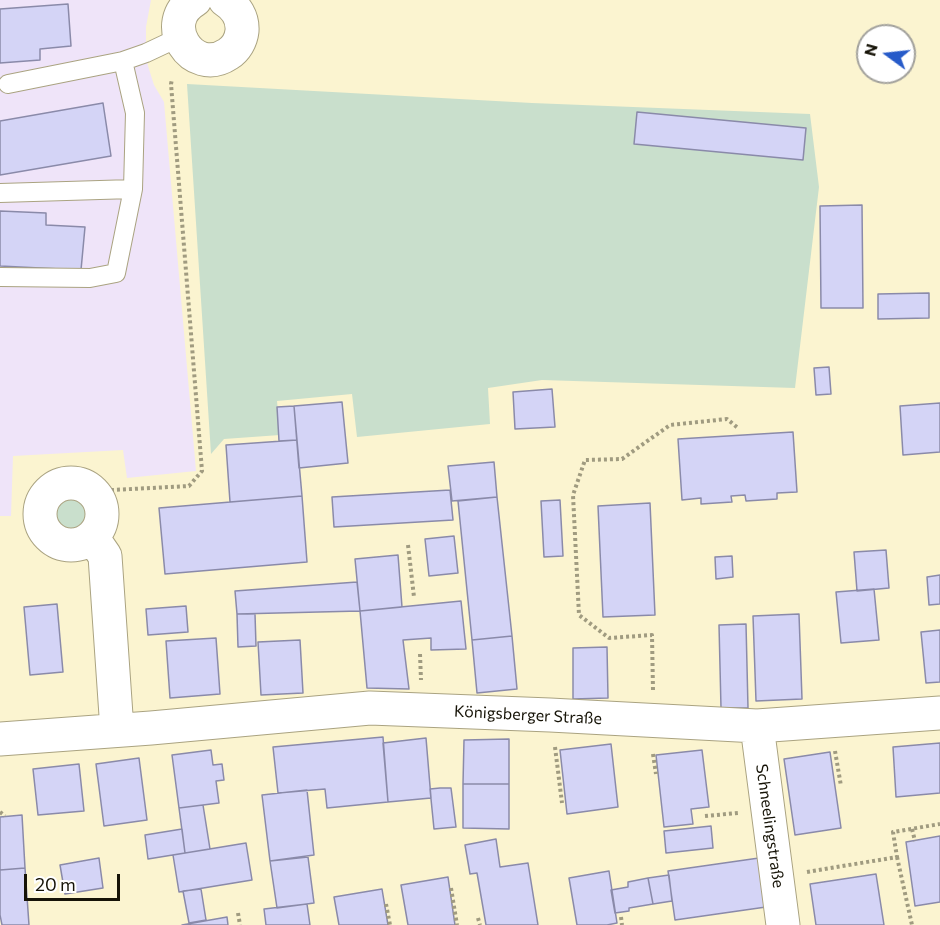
<!DOCTYPE html>
<meta charset="utf-8">
<style>
body{margin:0}
#map{position:relative;width:940px;height:925px;overflow:hidden;background:#fbf4d0;font-family:Commissioner,sans-serif}
canvas{display:block}
.north{position:absolute;left:856px;top:24px;width:60px;height:60px;box-sizing:border-box;background:#fff;border:2px solid #a2a19c;border-radius:50%;rotate:285deg;font-size:16px;font-weight:700;line-height:24px;text-align:center;color:#161307}
.north::after{content:'';display:block;margin:auto;width:21px;height:27px;background:#275bc9;clip-path:polygon(50% 0,100% 100%,50% 72%,0 100%)}
.scale{position:absolute;left:24px;top:874px;width:96px;height:27px;box-sizing:border-box;border:3px solid #161307;border-top:0;padding-left:8px;font-size:18px;line-height:21px;white-space:nowrap;color:#161307;-webkit-text-stroke:4px #fff;paint-order:stroke}
</style>
<div id="map">
<canvas width="940" height="925"></canvas>
<div class="north">N</div>
<div class="scale">20 m</div>
</div>
<script>
const c = document.querySelector('canvas').getContext('2d');
c.lineJoin = 'round';
function fill(path, color) { c.fillStyle = color; c.fill(path, 'evenodd'); }
function strokePath(path, color, width, dash) { c.strokeStyle = color; c.lineWidth = width; c.lineCap = dash ? 'butt' : 'round'; c.setLineDash(dash || []); c.stroke(path); }
function write(font, color, halo, rows, align = 'center') {
  c.font = font + ' Commissioner,sans-serif'; c.lineWidth = 5; c.setLineDash([]); c.textBaseline = 'middle'; c.strokeStyle = halo; c.fillStyle = color; for (const [text, x, y, turn = 0] of rows) {
    c.save(); c.translate(x, y); c.rotate((+turn || 0) * Math.PI / 180); c.textAlign = isNaN(turn) ? turn : align; if (halo) c.strokeText(text, 0, 0); c.fillText(text, 0, 0); c.restore();
  }
}
fill(new Path2D(`
 M0,0H151L146,27V53L148,66L154,85L164,102L196,471L127,478L123,450L13,456L11,516H0Z`), '#efe4f9');
fill(new Path2D(`
 M187,84L532,103L810,114L819,187L795,388L542,380L488,388L490,424L357,437L352,394L277,401L280,435L224,439L211,454Z
 M54 514a17 17 0 1 1 34 0a17 17 0 1 1-34 0Z`), '#c9dfcc');
const building = new Path2D(`
 M68,4L71,46L40,49V60L0,63V9Z
 M103,103L111,156L0,175V121Z
 M637,112L806,128L803,160L634,144Z
 M862,205L863,308H821L820,206Z
 M0,211L46,213V225L85,227L81,270L0,266Z
 M929,293V318L878,319V294Z
 M829,367L831,394L816,395L814,368Z
 M552,389L555,427L515,429L513,392Z
 M342,402L348,463L299,468L294,406Z
 M940,403V452L903,455L900,406Z
 M294,406L297,440L279,441L277,407Z
 M793,432L797,492L777,493V499L746,501L745,495L731,496L732,502L701,504V498L682,500L678,439Z
 M297,440L302,496L230,502L226,445Z
 M494,462L497,497L452,501L448,466Z
 M450,490L453,520L334,527L332,497Z
 M302,496L307,562L165,574L159,508Z
 M497,497L512,636L472,640L458,501Z
 M560,500L563,556L544,557L541,501Z
 M650,503L655,615L603,617L598,506Z
 M454,536L458,573L429,576L425,539Z
 M886,550L889,588L857,591L854,552Z
 M398,555L402,607L360,611L355,559Z
 M732,556L733,577L716,579L715,557Z
 M940,575V604L929,605L927,577Z
 M357,582L360,611L237,614L235,591Z
 M874,589L879,640L841,643L836,592Z
 M461,601L466,649L431,650V638L403,640L409,689L367,688L360,611Z
 M57,604L63,672L30,675L24,607Z
 M186,606L188,632L148,635L146,609Z
 M237,614H255L256,646L238,647Z
 M799,614L802,699L756,701L753,616Z
 M746,624L748,708H721L719,625Z
 M940,630V682L926,683L921,632Z
 M512,636L517,689L477,693L472,640Z
 M216,638L220,694L170,698L166,641Z
 M300,640L303,693L261,695L258,642Z
 M607,647L608,698L573,699V648Z
 M383,737L388,802L327,808L325,789L278,793L273,747Z
 M426,738L431,798L388,802L383,743Z
 M509,739V784H463L464,740Z
 M940,743V793L896,797L893,747Z
 M611,744L618,807L567,814L560,750Z
 M211,750L213,765L222,764L224,780L216,781L219,803L179,808L172,755Z
 M702,750L709,807L691,809L693,824L664,827L656,755Z
 M830,752L841,828L795,835L784,759Z
 M139,758L147,820L104,826L96,764Z
 M79,764L84,811L38,815L33,769Z
 M463,784H509V829L463,828Z
 M440,788H451L456,827L434,829L430,789Z
 M307,790L314,855L270,861L262,795Z
 M203,805L210,849L185,853L179,808Z
 M22,815L25,868L0,870V817Z
 M711,826L713,848L666,853L664,831Z
 M182,829L185,853L148,859L145,835Z
 M940,836V902L915,906L906,842Z
 M496,839L500,867L528,863L538,925H486L477,873L470,874L465,845Z
 M246,843L252,880L179,892L173,855Z
 M308,857L314,903L277,908L270,861Z
 M99,858L103,888L65,894L60,865Z
 M759,858L766,907L675,920L668,871Z
 M25,868L29,925H2L0,915V870Z
 M609,871L617,923L607,925H577L569,878Z
 M876,874L884,925H816L810,884Z
 M669,875L672,901L653,904L648,878Z
 M448,877L455,925H408L401,885Z
 M648,878L653,904L629,908V911L615,913L611,890L628,887V882Z
 M201,889L206,920L189,923L183,891Z
 M382,889L388,925H339L334,897Z
 M307,904L310,925H266L264,909Z
 M227,917L228,925H182Z`);
fill(building, '#d4d4f6');
strokePath(building, '#8a8aa9', 1.5);
const lane = new Path2D(`
 M8,84L123,61
 M0,193L133,189
 M0,277L90,278L116,273L133,189L135,113L123,61L146,53L180,37`);
const street = new Path2D(`
 M195,0C157,22 192,78 228,54C236,49 241,40 242,31C243,18 236,7 225,0
 M40 514a31 31 0 1 1 62 0a31 31 0 1 1-62 0Z
 M92,537L105,556L117,730
 M757,726L783,925
 M0,739L151,728L370,708L550,715L757,726L940,713`);
strokePath(lane, '#aaa381', 20);
strokePath(street, '#aaa381', 35);
strokePath(new Path2D(`
 M93,491L189,486L202,471L171,84L172,79
 M408,545L414,597
 M420,654L421,680
 M653,690L652,635L609,638L579,615L573,495L585,460L622,459L670,425L727,419L738,428
 M555,747L562,803
 M835,751L841,786
 M653,754L656,774
 M0,812L5,816
 M705,816L738,813
 M912,829L915,841
 M897,857L912,925
 M807,872L897,857L893,832L940,824
 M451,888L457,925
 M386,904L390,925
 M238,913L240,925
 M621,917L622,925
 M478,918L480,925`), '#a09b80', 4, [3, 3]);
strokePath(lane, '#fff', 18);
strokePath(street, '#fff', 33);
write('16px', '#161307', '#fff', [
 ["Königsberger Straße",528,715,3],
 ["Schneelingstraße",770,826,82]
]);
</script>
